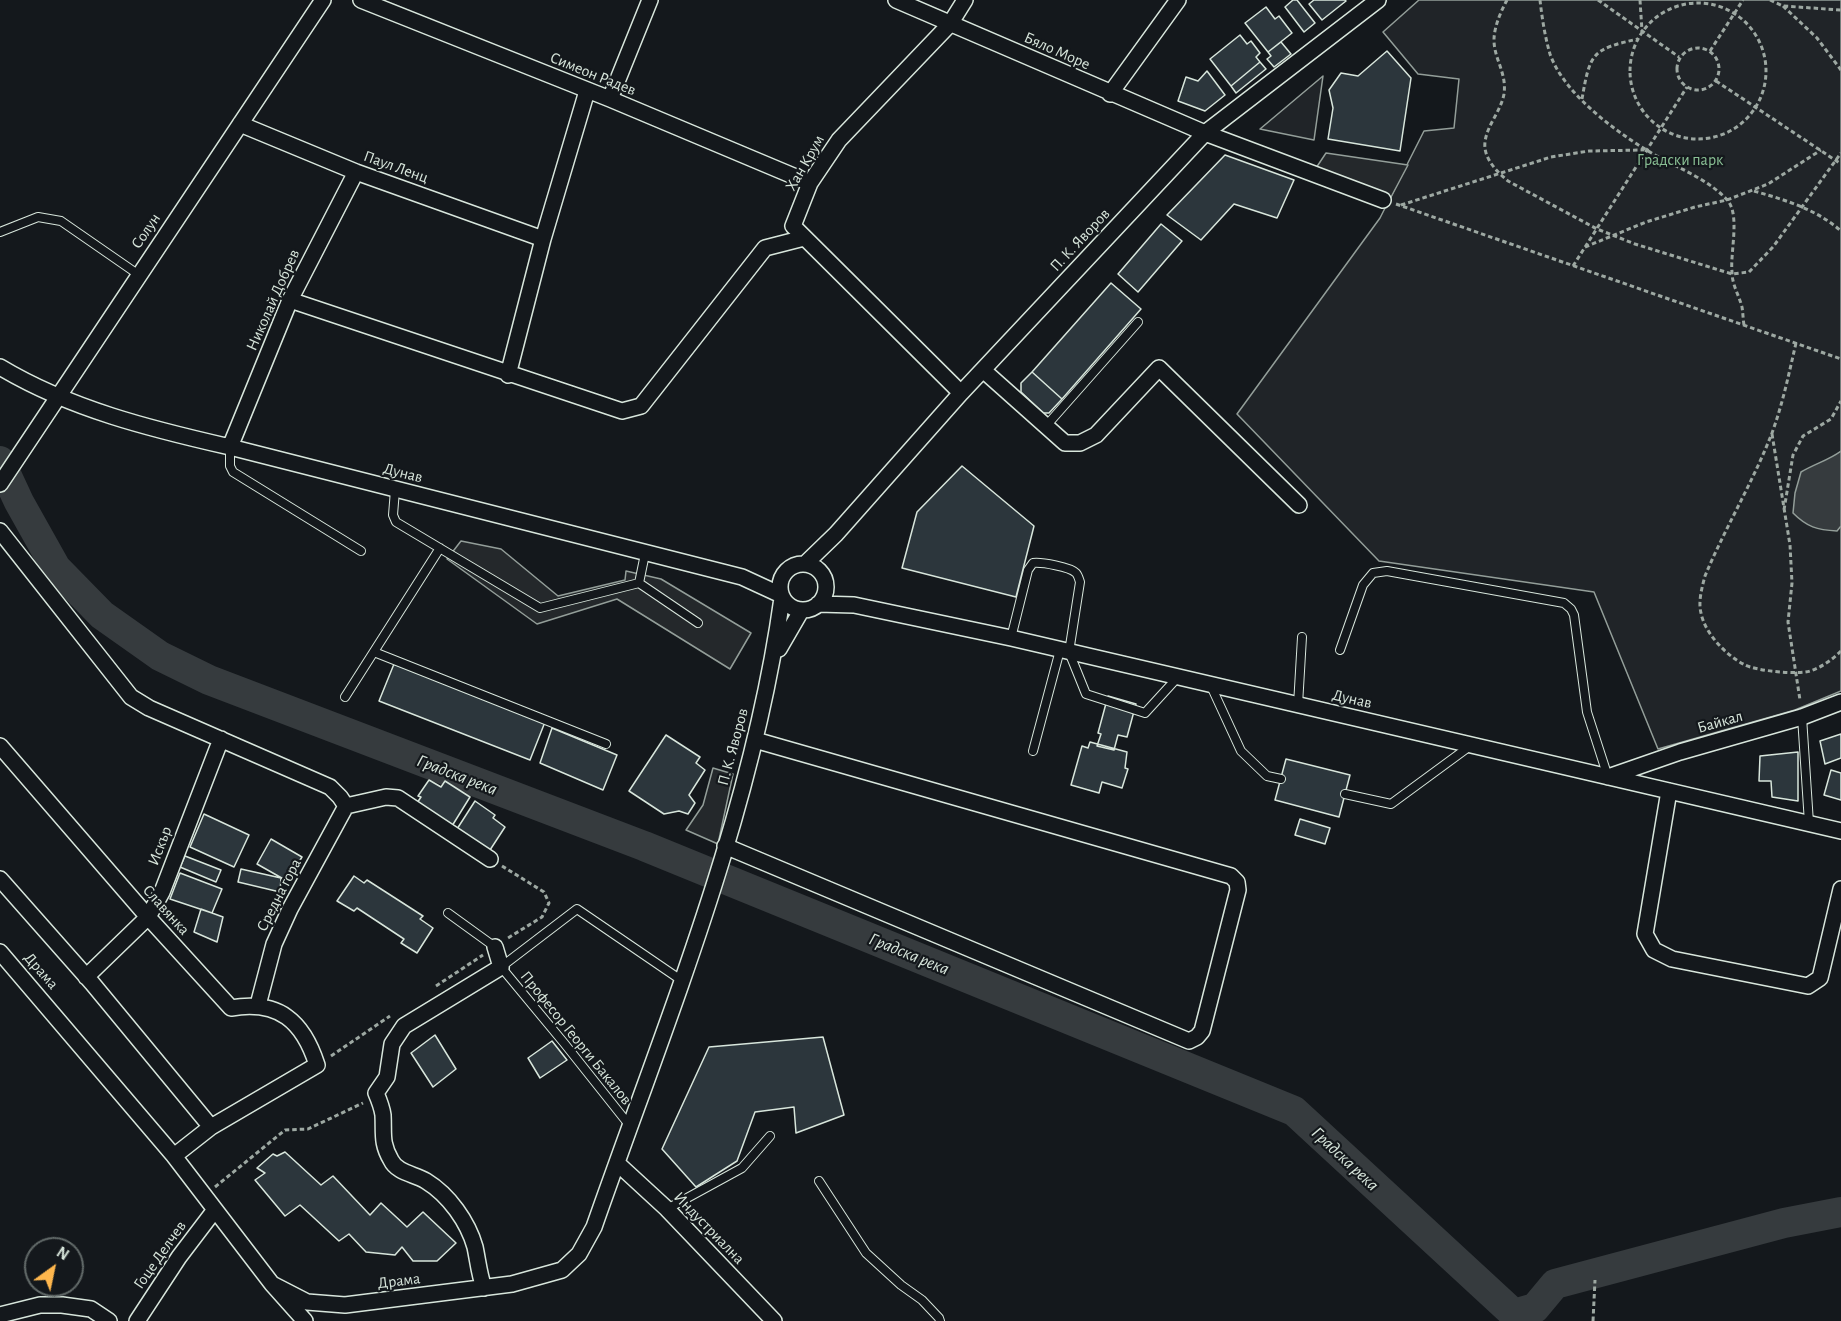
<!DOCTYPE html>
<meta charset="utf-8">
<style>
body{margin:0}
#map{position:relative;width:1841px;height:1321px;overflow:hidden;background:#14181c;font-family:"Alegreya Sans",sans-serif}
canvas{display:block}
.north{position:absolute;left:24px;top:1237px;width:60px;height:60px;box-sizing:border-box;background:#14181c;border:2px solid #626a69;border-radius:50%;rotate:33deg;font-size:16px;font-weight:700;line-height:24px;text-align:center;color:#d8e6dc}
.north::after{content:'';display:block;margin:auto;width:21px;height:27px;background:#ffb74d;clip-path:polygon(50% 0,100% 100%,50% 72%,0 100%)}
</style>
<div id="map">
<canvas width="1841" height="1321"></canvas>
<div class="north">N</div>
</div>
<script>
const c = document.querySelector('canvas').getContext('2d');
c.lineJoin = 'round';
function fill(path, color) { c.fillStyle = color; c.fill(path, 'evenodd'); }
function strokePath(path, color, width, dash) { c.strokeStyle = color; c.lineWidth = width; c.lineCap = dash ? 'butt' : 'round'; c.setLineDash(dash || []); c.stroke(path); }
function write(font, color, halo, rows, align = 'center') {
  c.font = font + ' "Alegreya Sans",sans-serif'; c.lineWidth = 4.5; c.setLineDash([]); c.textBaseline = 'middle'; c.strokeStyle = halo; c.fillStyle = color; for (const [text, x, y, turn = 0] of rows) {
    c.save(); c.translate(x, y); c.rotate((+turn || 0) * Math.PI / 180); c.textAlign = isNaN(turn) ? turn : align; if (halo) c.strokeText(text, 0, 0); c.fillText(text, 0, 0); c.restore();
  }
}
const green = new Path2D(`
 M1419,0H1841V691L1795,710L1658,749L1594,592L1379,561L1237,414L1380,218L1424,131L1454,128L1459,79L1418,74L1383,32Z
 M1323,76L1314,140L1260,129Z`);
fill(green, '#202428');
strokePath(green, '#939e99', 1.5);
const parking = new Path2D(`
 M1326,153L1408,165L1390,199L1316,168Z
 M461,541L501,549L558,596L625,580L626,571L661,579L751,633L730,669L617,599L537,624L447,559Z
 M713,768L733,774L718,844L686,830L703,805Z`);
fill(parking, '#24282b');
strokePath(parking, '#939e99', 1.5);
const water = new Path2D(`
 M1841,451V526L1837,531C1817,530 1807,527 1793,513L1795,493L1801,472C1814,464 1829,460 1841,451Z`);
fill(water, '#363b3e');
strokePath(water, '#939e99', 1.5);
strokePath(new Path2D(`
 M0,461L19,502L56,568L102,615L160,656L209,680L644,846L1294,1111L1514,1314L1535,1308L1555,1284L1784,1223L1841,1212`), '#363b3e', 30);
const building = new Path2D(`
 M1293,0H1297L1315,23L1304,32L1285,7Z
 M1314,0H1345L1346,1L1322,20L1309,4Z
 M1266,7L1275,19L1279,16L1292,33L1268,52L1245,23Z
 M1240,35L1247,44L1251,41L1260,53L1256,57L1260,62L1231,86L1210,59Z
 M1281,42L1291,54L1274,67L1267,59L1271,56L1268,52Z
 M1387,51L1411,78L1400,151L1328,139L1333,108L1329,90L1341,73L1358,76Z
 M1260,62L1266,69L1236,93L1231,86Z
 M1207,71L1225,95L1205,111L1178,101L1186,77L1198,81Z
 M1225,155L1294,180L1277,218L1234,204L1201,240L1167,215Z
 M1161,224L1182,241L1138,292L1118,274Z
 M1111,283L1141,309L1062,399L1032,372Z
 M1032,372L1062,399L1049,413H1043L1021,392V383Z
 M962,466L1034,526L1016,597L902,568L917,512Z
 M394,664L545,722L530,760L379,701Z
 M1108,696L1136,704L1127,737L1118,735L1114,750L1097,746L1101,734L1098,733Z
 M552,728L617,755L603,790L540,763Z
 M1841,734V758L1825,764L1820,741Z
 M666,735L700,757L696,763L705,770L689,795L695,803L688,814L679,811L664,814L629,791Z
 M1090,742L1127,752L1125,768L1128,769L1122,788L1102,782L1099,793L1071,785L1082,746L1088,748Z
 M1798,752V801L1772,797L1771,781H1759L1760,756Z
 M1286,759L1350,775L1339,817L1275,800Z
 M1831,770L1841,773V800L1824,795Z
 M429,780L441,787L445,781L470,797L452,826L417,803L421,797L418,796Z
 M475,801L495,815L493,818L505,827L490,850L457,829Z
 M204,814L249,835L234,867L190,847Z
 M1300,819L1330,828L1325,844L1295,835Z
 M271,839L302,857L287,881L257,864Z
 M185,856L221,870L216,882L180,867Z
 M241,869L281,878L280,892L238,882Z
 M180,873L222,889L212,913L170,899Z
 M354,876L364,883L367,880L423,916L420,919L433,928L417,953L401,943L404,939L357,908L354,911L337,901Z
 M201,909L223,917L217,942L194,932Z
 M435,1035L456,1069L433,1087L411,1053Z
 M823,1037L844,1115L796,1133L794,1107L755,1112L737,1161L696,1187L662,1149L709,1047Z
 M552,1041L567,1060L540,1078L528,1058Z
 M285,1152L321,1185L333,1176L370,1215L381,1203L407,1227L423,1212L456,1243L437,1261H413L402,1247L395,1255L366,1252L349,1234L339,1241L300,1205L285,1216L255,1180L265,1173L257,1168L273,1154L277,1156Z`);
fill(building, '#2c363c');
strokePath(building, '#d8e6dc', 1.5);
const lane = new Path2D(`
 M0,232L38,217L61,221L139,275
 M1046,426L1138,322
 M230,447V466L233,472L361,551
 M395,490L393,515L396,522L540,608L639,583L698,623
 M639,583L645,554
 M1011,638L1028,570L1033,563C1042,562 1070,567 1076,573C1078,575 1079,579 1080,582L1069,652L1086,694L1145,713L1178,677
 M1340,650L1363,585L1373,573L1387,571L1564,603L1571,609L1574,615L1587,712L1608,777
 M374,652L606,744
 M1211,686L1241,751L1267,776L1281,779
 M345,697L440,548
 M1298,705L1302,637
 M1802,717L1809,823
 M1033,751L1060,650
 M1345,794L1391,804L1470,746
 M448,913L495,947
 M630,1126L564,1043L501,967L577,909L681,980
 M819,1181L866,1253L901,1285L922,1300L939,1318L940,1321
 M667,1209L742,1168L770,1136`);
const street = new Path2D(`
 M361,0L610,99L810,183
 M896,0L1205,133L1383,200
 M1110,94L1178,0
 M610,99L650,0
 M240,124L356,172L543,239
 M290,300L622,411L641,406L765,248L804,238
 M0,367C70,409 151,429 230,447L742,577L781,595
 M983,370L1065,443H1080L1096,435L1159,368L1299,505
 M508,375L543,239L587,91
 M961,393L793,226L810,183L839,140L950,24L965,0
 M230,447L290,300L356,172
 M0,484L323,0
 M0,531L131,697L149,708L330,787L340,797L346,806
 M780 587a23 23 0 1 1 46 0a23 23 0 1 1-46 0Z
 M805,564L836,534L961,393L1205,133L1378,0
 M818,604L854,605L1011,638L1841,831
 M779,649L801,611
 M0,746L148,917L231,1008C279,1000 303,1021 317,1065L211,1127L174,1156
 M1608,777L1680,752L1802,717L1841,702
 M1669,791L1645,934L1654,950L1672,959L1808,986L1820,978L1841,889
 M346,806L386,797L398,798L490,859
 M725,846L1189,1041L1197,1037L1202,1031L1238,890L1237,882L1231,876L755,740
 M0,879L92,983L211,1127
 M0,952L174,1156L272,1284L305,1321
 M86,977L148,917L162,892L221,739
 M258,1005L274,944L290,909L346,806
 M617,1163L667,1209L774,1321
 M272,1284L307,1302L345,1305L512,1284L562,1270L579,1254L594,1227C666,1021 752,816 782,598
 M484,1288C479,1274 478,1261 475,1247C468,1222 449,1195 426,1181C415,1174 397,1173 391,1160C381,1143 384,1134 383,1115C382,1108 379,1100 376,1093L387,1077L392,1044L404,1026L501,967L495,947
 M0,1315L40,1305H62L91,1309L109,1321
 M137,1321L179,1257L214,1211`);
strokePath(lane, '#d8e6dc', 10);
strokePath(street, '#d8e6dc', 18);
strokePath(new Path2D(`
 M1507,0C1501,11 1494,27 1494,40C1494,59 1507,73 1504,94C1501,111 1487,125 1485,142C1483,158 1497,172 1508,181L1597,229L1635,244L1732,274L1749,272L1773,247L1841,153
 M1540,0C1542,18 1545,37 1550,54C1565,97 1624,138 1662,159C1682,169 1713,183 1728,201C1740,216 1730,253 1732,272C1732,285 1739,295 1742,307C1743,313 1743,319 1744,325
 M1598,0L1679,57
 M1640,0L1642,31
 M1770,0L1783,6L1841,10
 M1630 71a68 68 0 1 1 136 0a68 68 0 1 1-136 0Z
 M1783,6L1817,38L1841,70
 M1677 69a21 21 0 1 1 42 0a21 21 0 1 1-42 0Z
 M1710,51L1743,0
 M1716,81L1841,164
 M1582,99C1590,53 1592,49 1638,39
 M1754,191C1785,200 1816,209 1841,231
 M1396,204L1841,359
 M1401,205L1551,157L1589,151L1644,150
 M1585,247L1646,222L1695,207L1727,200L1768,184L1821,150
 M1573,266L1687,87
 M1796,343C1789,373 1783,403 1772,433C1753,482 1725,528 1705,576C1702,587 1698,602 1701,613C1705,634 1727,656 1745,665C1757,671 1798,675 1810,671C1822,667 1832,660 1841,651
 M1772,434L1790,545L1792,583L1788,622L1800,700
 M1784,510L1793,455L1803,436L1831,419L1841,401
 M502,866L544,892L549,903L542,917L508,938
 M436,986L483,955
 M331,1056L390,1016
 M215,1187L285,1130L308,1129L363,1103
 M1593,1321L1595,1280`), '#9da8a2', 3, [4.5, 3]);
strokePath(lane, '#14181c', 8);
strokePath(street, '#14181c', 15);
write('16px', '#d8e6dc', '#14181c', [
 ["Бяло Море",1057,51,24],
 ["Симеон Радев",593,74,22],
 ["Хан Крум",805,163,-60],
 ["Паул Ленц",396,167,20],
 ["Солун",146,231,-56],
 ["П. К. Яворов",1080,240,-47],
 ["Николай Добрев",273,300,-66],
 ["Дунав",403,473,14],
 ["Дунав",1352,699,13],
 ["Байкал",1720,722,-16],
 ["П. К. Яворов",733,747,-75],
 ["Искър",160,846,-69],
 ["Средна гора",279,895,-63],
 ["Славянка",166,910,48],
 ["Драма",41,971,49],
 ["Професор Георги Бакалов",576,1038,51],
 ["Индустриална",709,1228,46],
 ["Гоце Делчев",160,1255,-55],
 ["Драма",399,1281,-7]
]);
write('16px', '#8ac095', '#14181c', [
 ["Градски парк",1680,160]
]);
write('italic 18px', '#d8e6dc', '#14181c', [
 ["Градска река",457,775,21],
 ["Градска река",909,954,22],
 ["Градска река",1345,1159,43]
]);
</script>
